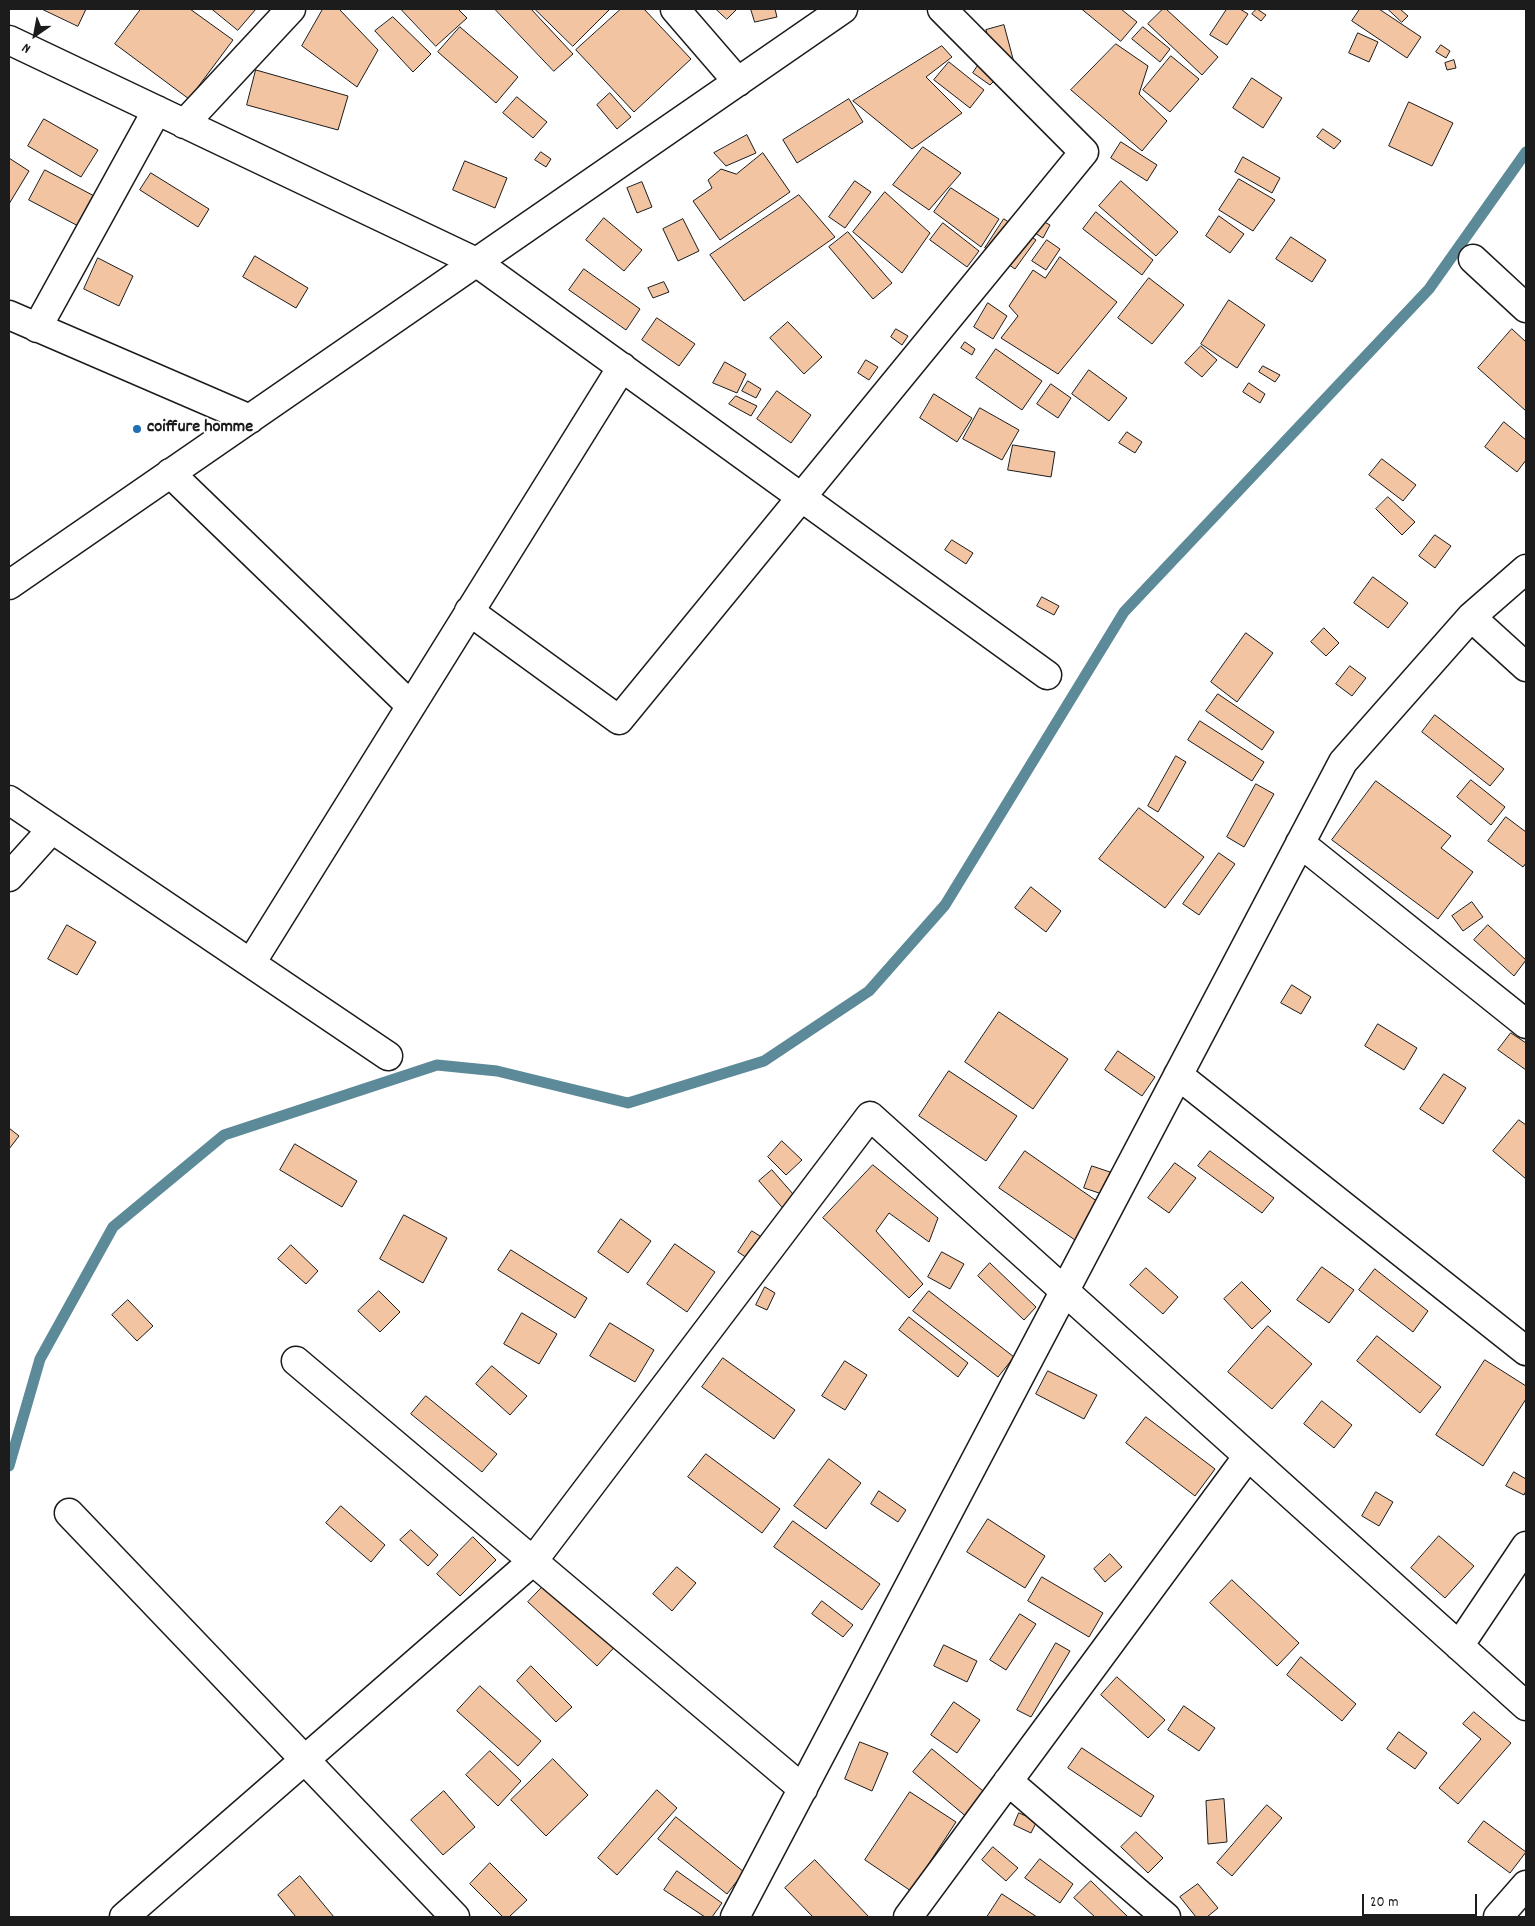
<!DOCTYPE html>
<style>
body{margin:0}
#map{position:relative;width:1535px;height:1926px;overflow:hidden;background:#fff;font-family:Dekko,sans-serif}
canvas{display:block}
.frame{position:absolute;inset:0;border:10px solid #1c1c1c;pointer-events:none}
.north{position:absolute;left:10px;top:10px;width:50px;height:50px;-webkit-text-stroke:4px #fff;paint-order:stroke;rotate:213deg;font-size:14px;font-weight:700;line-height:20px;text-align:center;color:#1c1c1c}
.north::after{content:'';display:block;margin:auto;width:18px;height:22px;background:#1c1c1c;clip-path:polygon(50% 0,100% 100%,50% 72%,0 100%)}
.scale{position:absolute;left:1362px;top:1894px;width:115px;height:22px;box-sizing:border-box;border:2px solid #1c1c1c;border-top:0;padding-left:6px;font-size:15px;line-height:18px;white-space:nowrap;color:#1c1c1c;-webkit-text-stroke:4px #fff;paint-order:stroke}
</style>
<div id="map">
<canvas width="1535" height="1926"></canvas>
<div class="frame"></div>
<div class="north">N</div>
<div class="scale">20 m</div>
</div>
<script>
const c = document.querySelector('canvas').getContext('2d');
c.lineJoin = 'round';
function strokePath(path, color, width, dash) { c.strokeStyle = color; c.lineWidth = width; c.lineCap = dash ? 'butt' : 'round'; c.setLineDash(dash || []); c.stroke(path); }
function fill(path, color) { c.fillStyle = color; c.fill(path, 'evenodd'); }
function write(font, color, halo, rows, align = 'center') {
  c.font = font + ' Dekko,sans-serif'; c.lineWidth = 4; c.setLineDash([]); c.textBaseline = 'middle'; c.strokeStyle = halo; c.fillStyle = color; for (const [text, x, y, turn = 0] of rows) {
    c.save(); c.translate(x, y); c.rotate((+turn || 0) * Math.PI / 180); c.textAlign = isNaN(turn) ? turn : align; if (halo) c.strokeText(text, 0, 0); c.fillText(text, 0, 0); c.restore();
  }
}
strokePath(new Path2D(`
 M9,1466L40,1359L113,1227L224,1135L437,1065L497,1071L628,1103L764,1061L869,991L945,905L1124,612L1429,289L1526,152`), '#5d8a98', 11);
const building = new Path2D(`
 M42,9H86L78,26Z
 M141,9H190L233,40L189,99L115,44Z
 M212,9H256L238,30Z
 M323,9H339L378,50L357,87L302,46Z
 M401,9H458L467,18L436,46Z
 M495,9H531L573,54L554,71Z
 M535,9H610L573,46Z
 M621,9H644L691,59L634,112L576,50Z
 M716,9H737L727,19Z
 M751,9H775L777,17L755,22Z
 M1082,9H1121L1137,22L1121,41Z
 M1163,9H1166L1218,57L1202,75L1148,24Z
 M1227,9H1240L1248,14L1227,45L1210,35Z
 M1257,9L1266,15L1261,21L1252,14Z
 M1360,9H1379L1421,37L1407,58L1352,21Z
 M1388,9H1400L1408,16L1402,22Z
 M393,17L431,54L413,72L375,31Z
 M1004,25L1016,70L999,75L986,30Z
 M460,27L518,77L496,103L438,52Z
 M1143,27L1170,49L1160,62L1132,39Z
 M1358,33L1378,42L1369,62L1349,53Z
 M1116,44L1148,66L1139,94L1167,121L1142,151L1071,90Z
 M1441,45L1450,51L1446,58L1436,52Z
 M942,46L952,57L926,77L962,113L912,149L853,101Z
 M1171,56L1199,79L1170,112L1143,90Z
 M1454,60L1456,68L1447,70L1445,63Z
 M949,62L984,90L970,108L934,80Z
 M979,64L997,78L990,85L973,73Z
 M256,70L348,96L338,130L247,105Z
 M1252,78L1282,98L1263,128L1233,108Z
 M610,93L631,117L617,129L597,105Z
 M517,97L547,122L533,138L503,113Z
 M849,99L863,122L797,163L783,140Z
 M1409,102L1453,123L1432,166L1389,146Z
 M44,119L98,150L81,177L28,146Z
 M1323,129L1341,141L1334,149L1317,137Z
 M747,135L756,153L726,166L714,153Z
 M1121,142L1157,165L1147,181L1111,158Z
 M923,147L961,173L929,210L893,185Z
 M541,152L551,159L546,167L535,160Z
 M763,153L790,192L720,240L693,201L712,188L708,180L721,169L736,174Z
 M1243,157L1280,178L1272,193L1235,172Z
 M9,158L29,171L9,204Z
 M465,161L507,178L495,208L453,190Z
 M45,170L98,198L82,228L29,200Z
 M151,173L209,209L198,227L140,190Z
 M1239,179L1275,200L1253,231L1219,210Z
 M855,181L871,192L845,228L829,217Z
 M1121,181L1178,232L1156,256L1099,206Z
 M642,182L652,207L637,213L627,188Z
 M951,188L999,219L981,247L934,212Z
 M885,192L930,233L902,273L853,232Z
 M799,195L835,237L744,301L710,255Z
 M1096,212L1153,260L1142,275L1083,229Z
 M1219,216L1244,234L1230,253L1206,236Z
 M604,218L642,250L624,271L586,240Z
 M1037,218L1050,225L1043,238L1030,230Z
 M683,219L699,251L678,261L663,229Z
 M1004,219L1036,240L1015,269L985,248Z
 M943,223L979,251L967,267L930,240Z
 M848,232L892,283L873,299L829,247Z
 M1291,237L1326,260L1312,282L1276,259Z
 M1047,240L1060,249L1046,270L1032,261Z
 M255,256L308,288L296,308L243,277Z
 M1060,257L1117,302L1058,374L1001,338L1018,316L1009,306L1033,270L1045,278Z
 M98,258L133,276L119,306L84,289Z
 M584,269L640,309L626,330L569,290Z
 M1149,278L1184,305L1152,344L1118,318Z
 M664,282L669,292L653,298L648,288Z
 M1229,300L1265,325L1237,368L1201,344Z
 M988,303L1007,316L993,339L974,327Z
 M657,318L695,344L679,366L642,340Z
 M788,322L822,357L804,374L770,338Z
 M896,329L908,336L902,345L891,337Z
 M1512,329L1526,342V411L1478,368Z
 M965,342L975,349L972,355L961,348Z
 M1201,346L1217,360L1202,377L1185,363Z
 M996,349L1042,381L1022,410L976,378Z
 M866,360L878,367L869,380L858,373Z
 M725,362L746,374L737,393L713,383Z
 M1263,366L1280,375L1275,382L1259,372Z
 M1089,370L1127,398L1109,421L1072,394Z
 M748,381L761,389L756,398L742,391Z
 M1249,383L1265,394L1260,403L1243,392Z
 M1051,384L1071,398L1058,418L1037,404Z
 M777,391L811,415L791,443L757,419Z
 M934,394L972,418L957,442L920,418Z
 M736,396L757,406L751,416L729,404Z
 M980,408L1019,430L1002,460L963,439Z
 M1504,422L1526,440V460L1517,472L1485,447Z
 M1127,432L1142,442L1135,453L1119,443Z
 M1013,445L1055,452L1051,477L1008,470Z
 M1382,459L1416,485L1403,501L1369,475Z
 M1388,497L1415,522L1402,535L1376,509Z
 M1435,535L1451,546L1435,568L1419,556Z
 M952,540L973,553L966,564L945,550Z
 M1373,577L1408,603L1388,628L1354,603Z
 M1042,597L1059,606L1054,615L1037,606Z
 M1324,628L1339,643L1326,656L1311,642Z
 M1246,633L1273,653L1237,702L1211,682Z
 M1350,666L1366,678L1352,696L1336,684Z
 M1218,694L1274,732L1262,750L1206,711Z
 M1435,715L1504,769L1490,786L1422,732Z
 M1200,721L1264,762L1252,781L1188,740Z
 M1176,756L1186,762L1158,812L1148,806Z
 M1471,780L1505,807L1491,825L1457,797Z
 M1376,781L1451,836L1441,848L1473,872L1438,919L1332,840Z
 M1256,784L1274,794L1244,847L1227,837Z
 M1139,808L1204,857L1165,908L1099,859Z
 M1506,817L1526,832V863L1523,867L1488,841Z
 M1219,853L1235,864L1199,915L1183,904Z
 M1031,887L1061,911L1046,932L1015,908Z
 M1472,902L1483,917L1463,931L1452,916Z
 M67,925L96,942L77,975L48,959Z
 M1488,925L1526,960L1514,976L1474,940Z
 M1292,985L1311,997L1301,1014L1281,1003Z
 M999,1012L1068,1059L1033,1109L965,1062Z
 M1378,1024L1417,1048L1404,1070L1365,1046Z
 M1511,1033L1526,1043V1070L1498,1050Z
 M1118,1051L1155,1077L1142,1096L1105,1070Z
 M949,1071L1017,1116L986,1161L919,1116Z
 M1444,1074L1466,1088L1443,1124L1420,1109Z
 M1519,1120L1526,1125V1179L1493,1151Z
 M9,1128L19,1136L9,1149Z
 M782,1141L802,1160L786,1175L768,1157Z
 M295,1144L357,1181L342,1207L280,1170Z
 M1025,1151L1101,1204L1075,1240L999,1188Z
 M1210,1151L1274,1198L1262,1213L1198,1166Z
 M1175,1163L1196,1178L1169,1213L1148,1198Z
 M873,1165L938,1218L929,1242L889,1213L876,1231L923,1284L909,1298L823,1218Z
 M1092,1166L1110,1172L1102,1194L1084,1188Z
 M772,1170L800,1202L787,1213L759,1181Z
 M404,1215L447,1238L423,1283L380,1259Z
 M621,1219L651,1241L628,1273L598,1252Z
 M752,1231L771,1243L756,1264L738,1252Z
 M675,1244L715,1272L687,1312L647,1284Z
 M291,1245L318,1271L306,1284L278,1259Z
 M511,1250L587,1298L575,1318L498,1270Z
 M942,1252L964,1264L950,1289L928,1277Z
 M990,1263L1036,1307L1024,1320L978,1276Z
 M1322,1267L1354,1290L1329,1323L1297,1300Z
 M1146,1268L1178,1297L1163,1314L1130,1285Z
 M1375,1269L1428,1311L1413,1332L1359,1290Z
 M1242,1282L1271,1311L1252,1329L1224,1299Z
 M765,1287L775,1293L767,1310L756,1305Z
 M379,1291L400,1312L380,1332L358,1311Z
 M929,1291L1014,1357L998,1377L913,1311Z
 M128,1300L153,1326L137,1341L112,1315Z
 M522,1313L557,1334L539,1364L504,1344Z
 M909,1317L968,1363L958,1377L899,1330Z
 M610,1323L654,1350L635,1382L590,1356Z
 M1268,1326L1312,1364L1272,1409L1228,1372Z
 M1377,1336L1441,1387L1420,1413L1357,1361Z
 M723,1358L795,1410L774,1439L702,1387Z
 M1485,1360L1526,1386V1399L1483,1466L1436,1435Z
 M845,1361L867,1375L845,1410L822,1396Z
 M492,1366L527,1396L510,1415L476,1384Z
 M1048,1371L1097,1395L1084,1419L1036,1394Z
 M426,1396L497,1454L482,1472L411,1414Z
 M1322,1401L1352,1425L1334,1448L1304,1424Z
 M1146,1417L1215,1469L1195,1496L1126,1443Z
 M706,1454L780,1509L762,1533L688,1477Z
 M829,1459L861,1483L826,1529L794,1506Z
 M1514,1472L1526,1479V1491L1524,1495L1506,1486Z
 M879,1491L906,1510L898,1522L871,1504Z
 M1376,1492L1393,1502L1379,1526L1362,1516Z
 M341,1506L385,1545L371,1562L326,1523Z
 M988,1519L1045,1556L1025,1588L967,1552Z
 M793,1521L880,1584L862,1610L774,1547Z
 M411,1530L438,1555L428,1566L400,1540Z
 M1439,1536L1474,1566L1445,1598L1411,1568Z
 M473,1537L496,1560L460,1596L437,1574Z
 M1110,1554L1122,1567L1105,1582L1094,1569Z
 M677,1567L696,1583L672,1611L653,1594Z
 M553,1576L621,1640L597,1666L528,1602Z
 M1042,1577L1103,1613L1089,1637L1028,1601Z
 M1232,1580L1299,1643L1277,1666L1210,1603Z
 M822,1601L853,1625L843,1637L812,1614Z
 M1020,1614L1036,1624L1006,1670L990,1660Z
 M1056,1643L1070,1651L1031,1717L1017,1710Z
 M944,1645L977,1661L967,1682L934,1666Z
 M1301,1657L1356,1704L1342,1721L1287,1675Z
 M531,1666L572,1707L556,1722L517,1681Z
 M1117,1677L1165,1720L1148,1738L1101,1695Z
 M480,1686L541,1741L518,1766L457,1711Z
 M954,1702L980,1720L957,1753L931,1735Z
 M1184,1706L1215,1728L1199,1751L1168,1730Z
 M1474,1712L1511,1743L1458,1804L1439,1788L1481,1739L1463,1724Z
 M1399,1732L1427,1753L1415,1769L1387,1749Z
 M860,1742L888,1753L872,1791L845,1779Z
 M1082,1748L1154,1796L1141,1817L1068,1768Z
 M932,1749L988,1795L968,1818L913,1772Z
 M490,1751L521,1781L498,1806L466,1775Z
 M553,1759L588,1795L546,1836L511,1800Z
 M657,1790L677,1808L617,1875L598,1858Z
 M444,1791L475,1827L443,1855L411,1820Z
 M910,1792L956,1822L911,1891L865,1860Z
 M1224,1799L1227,1842L1208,1844L1206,1801Z
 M1267,1805L1282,1818L1232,1876L1217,1863Z
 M1019,1813L1037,1821L1031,1833L1014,1825Z
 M676,1817L744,1872L727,1894L658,1839Z
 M1484,1821L1526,1852L1510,1873L1468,1842Z
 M1136,1832L1163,1858L1148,1873L1121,1847Z
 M993,1847L1018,1868L1006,1881L982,1860Z
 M1040,1859L1073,1884L1060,1903L1025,1878Z
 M815,1860L869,1917H813L785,1888Z
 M490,1863L527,1900L509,1917H503L470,1884Z
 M677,1871L722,1903L712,1917H705L664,1890Z
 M300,1876L334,1917H296L278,1895Z
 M1091,1881L1128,1917H1095L1074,1898Z
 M1198,1884L1218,1908L1207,1917H1196L1180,1897Z
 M1002,1894L1037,1917H987Z`);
fill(building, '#f2c4a1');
strokePath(building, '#1c1c1c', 1);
const minor = new Path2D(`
 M675,9L738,82
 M9,40L476,262L1047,675
 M184,124L291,9
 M1473,259L1526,308
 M9,315L250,419
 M37,328L157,110
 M170,473L411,706
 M9,585L843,9
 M469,611L619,720L1084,152L942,9
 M1471,617L1526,667
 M9,800L388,1056
 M1300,843L1526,1024
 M9,877L52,829
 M251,963L622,367
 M1178,1075L1526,1351
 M296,1361L803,1789
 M69,1513L455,1917
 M1459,1646L1526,1546
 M1008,1781L1166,1917
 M124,1917L533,1561L870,1116L1526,1706
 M735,1917L1343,762L1471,617L1526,569
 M908,1917L1248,1456
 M1498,1917L1526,1885`);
strokePath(minor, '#1c1c1c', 31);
strokePath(minor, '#fff', 28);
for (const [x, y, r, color] of [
 [137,429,5,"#1f6fb2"]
]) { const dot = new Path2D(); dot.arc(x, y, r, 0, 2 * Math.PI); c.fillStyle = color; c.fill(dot); strokePath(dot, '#fff', 2); }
write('bold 18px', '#1c1c1c', '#fff', [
 ["coiffure homme",147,429]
], 'left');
</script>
